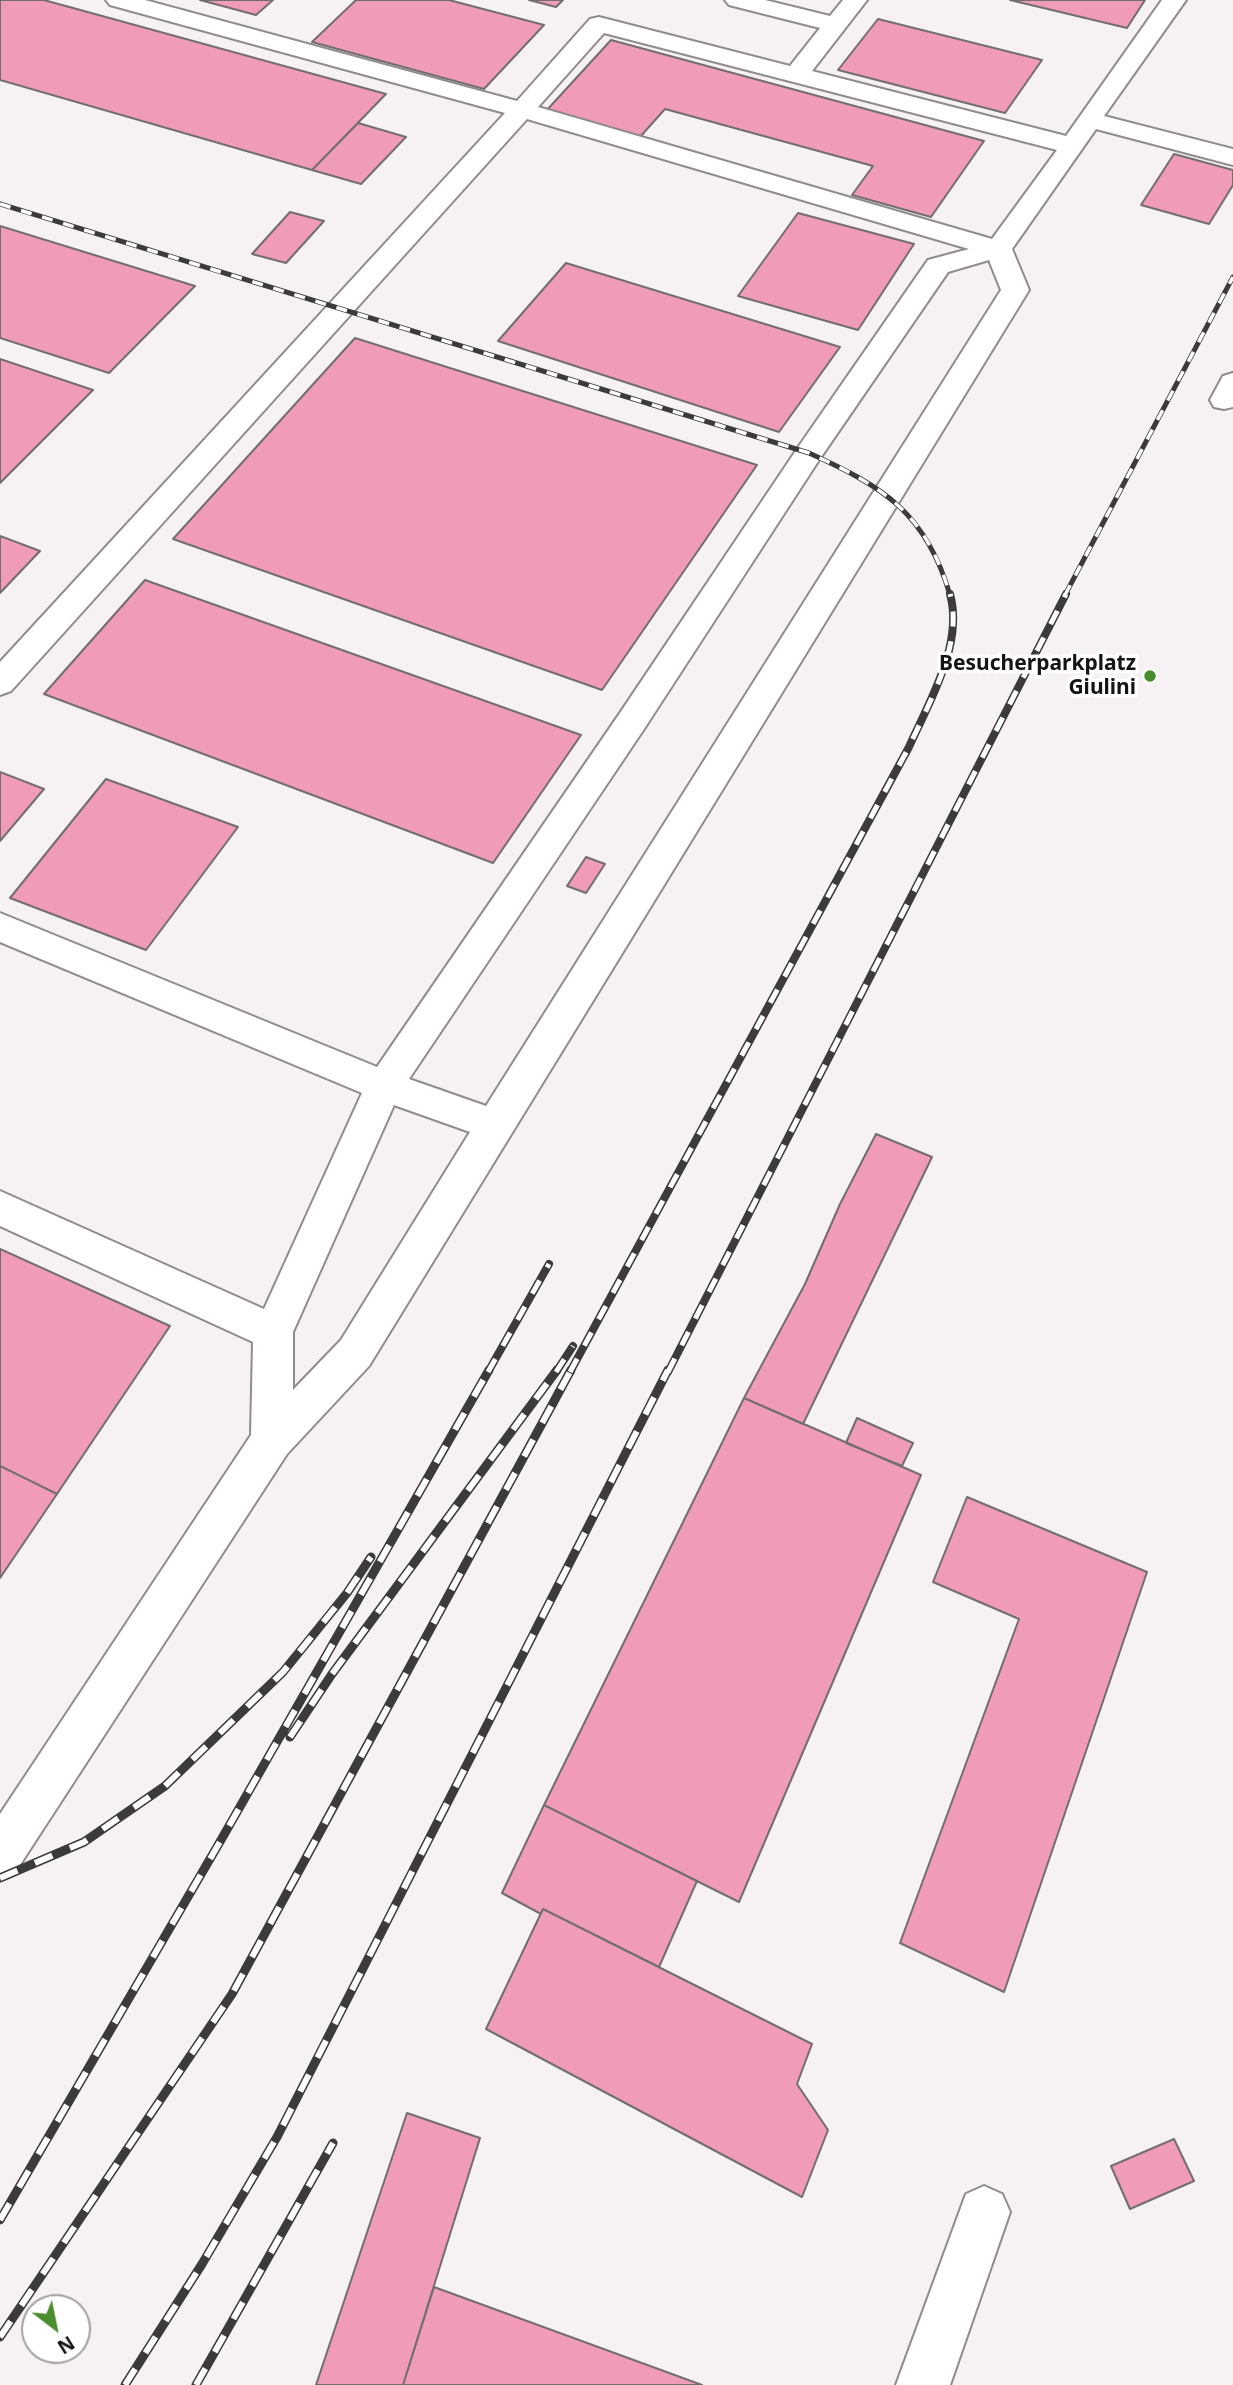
<!DOCTYPE html>
<style>
body{margin:0}
#map{position:relative;width:1233px;height:2385px;overflow:hidden;background:#f6f1f2;font-family:"Noto Sans",sans-serif}
canvas{display:block}
.north{position:absolute;left:21px;top:2294px;width:70px;height:70px;box-sizing:border-box;background:#fff;border:2px solid #a1a1a1;border-radius:50%;rotate:148deg;font-size:19px;font-weight:700;line-height:28px;text-align:center;color:#151314}
.north::after{content:'';display:block;margin:auto;width:24px;height:32px;background:#4a8c2e;clip-path:polygon(50% 0,100% 100%,50% 72%,0 100%)}
</style>
<div id="map">
<canvas width="1233" height="2385"></canvas>
<div class="north">N</div>
</div>
<script>
const c = document.querySelector('canvas').getContext('2d');
c.lineJoin = 'round';
function fill(path, color) { c.fillStyle = color; c.fill(path, 'evenodd'); }
function strokePath(path, color, width, dash) { c.strokeStyle = color; c.lineWidth = width; c.lineCap = dash ? 'butt' : 'round'; c.setLineDash(dash || []); c.stroke(path); }
function write(font, color, halo, rows, align = 'center') {
  c.font = font + ' "Noto Sans",sans-serif'; c.lineWidth = 7; c.setLineDash([]); c.textBaseline = 'middle'; c.strokeStyle = halo; c.fillStyle = color; for (const [text, x, y, turn = 0] of rows) {
    c.save(); c.translate(x, y); c.rotate((+turn || 0) * Math.PI / 180); c.textAlign = isNaN(turn) ? turn : align; if (halo) c.strokeText(text, 0, 0); c.fillText(text, 0, 0); c.restore();
  }
}
const building = new Path2D(`
 M0,0H44L386,94L312,170L0,80Z
 M200,0H273L256,15Z
 M356,0H449L544,25L484,89L312,42Z
 M529,0H563L556,7Z
 M1010,0H1145L1127,28Z
 M878,19L1042,60L1005,113L838,70Z
 M611,40L984,141L931,217L852,195L873,166L665,109L640,137L546,111Z
 M358,123L406,137L361,184L312,170Z
 M1174,154L1233,170V185L1209,224L1141,205Z
 M290,212L324,221L286,263L252,254Z
 M798,213L914,244L858,330L738,296Z
 M0,226L195,286L109,373L0,338Z
 M566,263L840,347L779,432L498,341Z
 M355,338L757,465L602,690L173,539Z
 M0,359L93,390L0,483Z
 M0,536L40,551L0,593Z
 M145,580L581,735L493,863L44,694Z
 M0,772L44,789L0,841Z
 M106,779L238,827L146,950L10,898Z
 M586,857L605,864L586,893L567,886Z
 M876,1134L932,1157L803,1424L744,1398L805,1284L840,1204Z
 M0,1249L170,1326L57,1494L0,1466Z
 M744,1398L921,1475L739,1902L544,1805Z
 M857,1418L913,1443L902,1466L846,1443Z
 M0,1466L57,1494L0,1578Z
 M967,1497L1147,1572L1004,1992L900,1943L1019,1619L933,1582Z
 M544,1805L697,1881L659,1967L543,1909L541,1914L502,1893Z
 M543,1909L812,2044L797,2084L828,2130L802,2197L486,2029Z
 M407,2113L480,2138L403,2385H316Z
 M1174,2139L1194,2181L1130,2209L1111,2166Z
 M434,2287L702,2385H403Z`);
fill(building, '#f19cb6');
strokePath(building, '#726e6f', 2);
const minor = new Path2D(`
 M106,0H145L517,101L590,19L599,17L790,66L820,28L729,5L725,0H765L830,16L843,0H867L812,71L1066,136L1162,0H1186L1104,116L1233,149V165L1096,129L1012,249L1029,290L369,1366L287,1454L16,1871L0,1878V1814L251,1435L253,1342L0,1226V1191L264,1309L362,1093L0,942V913L377,1067L620,713L799,446L928,260L969,249L527,119L11,691L0,695V662L505,113L110,5ZM604,33L1057,150L992,239L538,107ZM989,260L1001,290L486,1106L409,1079L644,729L819,460L948,272ZM394,1105L470,1132L341,1340L293,1390V1332Z
 M1233,373V407L1224,409L1214,407L1210,400L1223,376Z
 M984,2186L1002,2194L1010,2212L950,2385H896L966,2194Z`);
strokePath(minor, '#908b8c', 4);
fill(minor, '#fff');
const railFar2 = new Path2D(`
 M0,204L809,453C884,487 926,513 950,595
 M1065,595L1233,277`);
const railFar1 = new Path2D(`
 M488,1372L549,1264
 M556,1372L573,1346
 M570,1372L909,747C929,702 964,644 950,594
 M668,1372L1066,594`);
const rail = new Path2D(`
 M290,1737L332,1674L557,1370
 M0,1878L84,1842L165,1786L283,1672L347,1593L371,1557
 M0,2220L221,1840L489,1370
 M0,2337L232,1994L571,1370
 M125,2385L202,2264L277,2137L668,1370
 M196,2385L333,2143`);
strokePath(railFar2, '#3d3a3b', 5);
strokePath(railFar1, '#3d3a3b', 8);
strokePath(rail, '#3d3a3b', 9);
strokePath(railFar2, '#fff', 3.5, [11]);
strokePath(railFar1, '#fff', 5, [15]);
strokePath(rail, '#fff', 6, [19]);
for (const [x, y, r, color] of [
 [1150,676,7,"#4a8c2e"]
]) { const dot = new Path2D(); dot.arc(x, y, r, 0, 2 * Math.PI); c.fillStyle = color; c.fill(dot); strokePath(dot, '#fff', 2.5); }
write('bold 21px', '#151314', '#fff', [
 ["Besucherparkplatz",1136,664],
 ["Giulini",1136,688]
], 'right');
</script>
